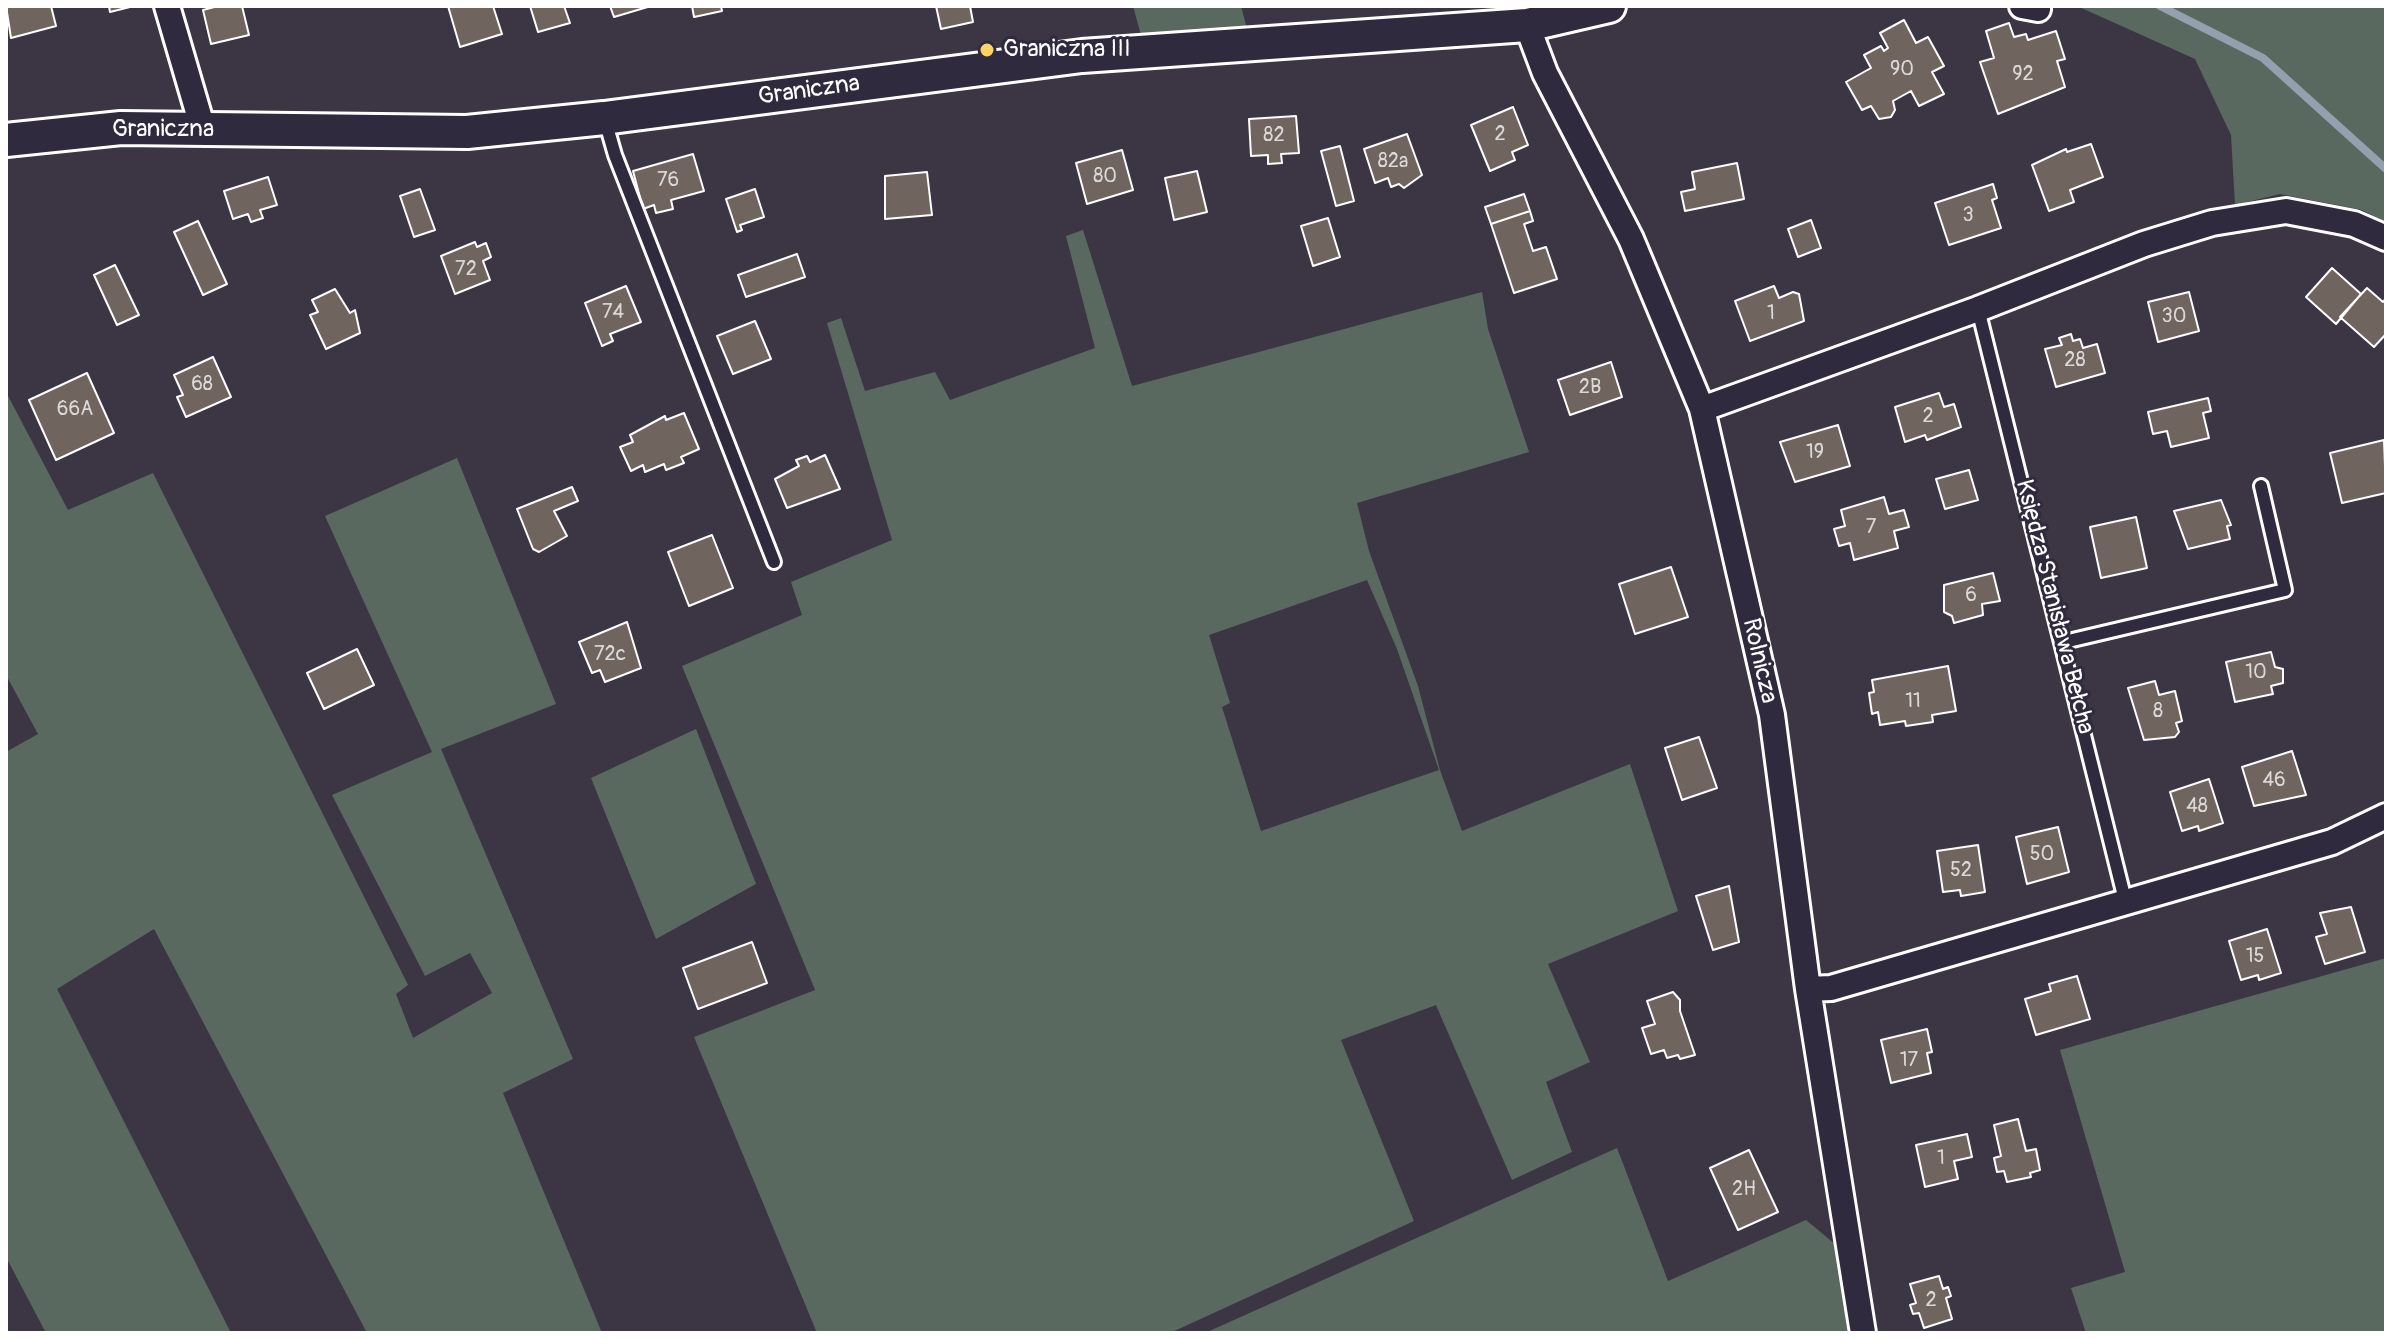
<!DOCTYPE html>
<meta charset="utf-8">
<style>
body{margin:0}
#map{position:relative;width:2392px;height:1339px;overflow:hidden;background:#3c3644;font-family:Pangolin,sans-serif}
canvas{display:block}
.frame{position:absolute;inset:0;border:8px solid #fff;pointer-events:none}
</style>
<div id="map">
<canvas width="2392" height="1339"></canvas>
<div class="frame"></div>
</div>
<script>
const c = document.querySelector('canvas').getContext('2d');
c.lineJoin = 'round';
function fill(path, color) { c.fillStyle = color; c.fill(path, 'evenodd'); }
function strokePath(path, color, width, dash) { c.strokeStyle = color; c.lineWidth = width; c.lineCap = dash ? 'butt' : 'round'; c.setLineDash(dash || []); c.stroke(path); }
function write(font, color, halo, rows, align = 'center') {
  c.font = font + ' Pangolin,sans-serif'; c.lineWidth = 6; c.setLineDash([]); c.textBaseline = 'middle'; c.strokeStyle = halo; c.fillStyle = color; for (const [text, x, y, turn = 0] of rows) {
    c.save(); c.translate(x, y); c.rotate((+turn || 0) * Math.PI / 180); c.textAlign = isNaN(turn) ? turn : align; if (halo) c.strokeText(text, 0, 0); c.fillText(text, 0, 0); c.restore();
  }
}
fill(new Path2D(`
 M1133,6H1241L1248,33L1141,35Z
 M2077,6H2386V223L2362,210L2280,194L2235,205L2231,135L2195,59Z
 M1083,230L1132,386L1482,292L1488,329L1529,452L1357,503L1369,551L1418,686L1440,770L1462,831L1630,764L1678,911L1548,964L1590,1062L1546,1082L1572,1152L1512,1180L1436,1005L1341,1040L1414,1221L1170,1333H817L694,1037L815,990L682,666L802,615L791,582L892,540L827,323L841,318L865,391L935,372L950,400L1095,348L1066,236ZM1367,580L1397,649L1439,770L1261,831L1222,707L1230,703L1209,635Z
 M6,392L68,510L153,473L408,985L396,994L413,1038L492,993L470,953L425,976L332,795L432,752L325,516L457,458L556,704L441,749L573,1059L503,1093L602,1333H367L154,929L57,989L231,1333H46L6,1257V752L38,734L6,675Z
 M696,729L756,884L656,939L591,778Z
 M2386,958V1333H2086L2071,1288L2125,1272L2060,1050Z
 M1617,1148L1668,1281L1806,1220L1841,1249L1852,1333H1205Z`), '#596960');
strokePath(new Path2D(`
 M2160,6L2263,58L2386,169`), '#95a0ae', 8);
const building = new Path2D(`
 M6,6H51L56,26L11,38Z
 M109,6H134L110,12Z
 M218,6H242L249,35L211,44L203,10Z
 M448,6H493L502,34L460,47Z
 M530,6H564L570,23L538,32Z
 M610,6H651L614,17Z
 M692,6H721L722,11L694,17Z
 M936,6H970L973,22L941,29Z
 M1904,20L1916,43L1928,37L1944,66L1932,72L1944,94L1919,106L1911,91L1893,101L1895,110L1891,117L1879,119L1871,106L1862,110L1846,82L1871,68L1864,55L1881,46L1884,51L1888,48L1880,33Z
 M2009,23L2014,37L2026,34L2028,40L2056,31L2065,59L2057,61L2065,87L1998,114L1980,62L1994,58L1986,31Z
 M1513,107L1528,145L1512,152L1515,160L1490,171L1471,125Z
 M1296,116L1299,153L1281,154L1282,163L1268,164V155L1251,156L1249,119Z
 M1407,134L1422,175L1404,188L1399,184L1391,187L1388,178L1375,183L1364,149Z
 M2091,144L2103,177L2070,190L2074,202L2049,211L2032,165L2066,149L2067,152Z
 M1340,146L1354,201L1336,206L1321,151Z
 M1122,150L1133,190L1087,204L1076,163Z
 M693,154L704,191L671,200L673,209L656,213L654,205L643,209L633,171Z
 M1737,163L1744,199L1685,211L1681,192L1695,189L1692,172Z
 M1197,171L1207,212L1174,220L1165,178Z
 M927,172L932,215L885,219V176Z
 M268,177L277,205L260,210L263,218L251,222L248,214L233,219L224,191Z
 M1993,184L1997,198L1992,200L2001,228L1949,245L1935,203Z
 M420,189L435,230L414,237L400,196Z
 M755,189L764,217L740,225L742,230L737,232L726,199Z
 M1524,194L1530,211L1491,224L1485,207Z
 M1530,211L1533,221L1524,224L1533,251L1546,247L1557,279L1514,293L1491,224Z
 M1328,218L1340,257L1313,266L1301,226Z
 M1811,220L1821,248L1798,257L1788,229Z
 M198,221L227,284L203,295L174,232Z
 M475,242L477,247L486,243L491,257L483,261L490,280L455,294L441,256Z
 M797,254L805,277L746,297L738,275Z
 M115,265L139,315L117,325L94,275Z
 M2332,268L2361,294L2336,324L2306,297Z
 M626,286L641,322L610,334L613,341L602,346L585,303Z
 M1774,286L1779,298L1793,292L1799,294L1804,321L1750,341L1735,301Z
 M2367,288L2383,302L2386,298V334L2374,347L2340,317Z
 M335,289L350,313L355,310L360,333L326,349L310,315L318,312L312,300Z
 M2189,292L2199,331L2158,342L2148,302Z
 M755,321L771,359L733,374L717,336Z
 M2071,334L2073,341L2080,339L2083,348L2097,344L2105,373L2056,387L2045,349L2062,345L2059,338Z
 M213,357L231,397L186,417L177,397L183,395L174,375Z
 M1611,362L1622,397L1570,415L1558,380Z
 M87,373L114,433L56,460L29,400Z
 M1939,393L1944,407L1954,404L1961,427L1927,440L1925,435L1905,442L1895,407Z
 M2208,398L2211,411L2203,413L2209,438L2171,447L2167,431L2153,434L2148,412Z
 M684,413L699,449L681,457L684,463L666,470L664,464L645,472L643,465L631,471L620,447L633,442L630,435L665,416L666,420Z
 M1838,425L1850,466L1795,482L1780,442Z
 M2384,440L2386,493L2342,503L2330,453Z
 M825,455L840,489L787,508L775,479L799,466L796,460L807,456L810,462Z
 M1969,470L1978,500L1945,509L1936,479Z
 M572,487L578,501L554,511L567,536L539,552L533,549L517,509Z
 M1884,497L1889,514L1904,510L1909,527L1894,531L1898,548L1854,560L1850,543L1839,546L1834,529L1845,526L1841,510Z
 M2221,500L2231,525L2227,526L2230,539L2188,549L2174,511Z
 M2136,517L2147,568L2101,578L2090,527Z
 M712,535L733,588L689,606L668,552Z
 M1671,567L1688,617L1635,634L1619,584Z
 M1993,573L2000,601L1982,604L1983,615L1954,623L1952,616L1944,612V585Z
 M627,622L641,668L605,682L600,670L592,673L579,642Z
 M357,649L374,685L324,709L307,673Z
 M2271,652L2275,667L2283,669V683L2271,686L2273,694L2235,702L2226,662Z
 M1948,666L1956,711L1932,715L1933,722L1906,726L1905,721L1880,725L1878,712L1872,714L1869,693L1874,692L1872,680Z
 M2155,681L2159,695L2175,691L2182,721L2176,723L2179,732L2175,737L2144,740L2128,688Z
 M1699,737L1717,788L1682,800L1665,748Z
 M2292,751L2306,795L2254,806L2242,767Z
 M2209,779L2223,823L2199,831L2198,826L2182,831L2170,792Z
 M2058,827L2069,872L2027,884L2016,837Z
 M1978,845L1985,892L1961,896L1960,890L1943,892L1937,851Z
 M1729,886L1739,942L1713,950L1696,896Z
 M2351,907L2365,952L2325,964L2316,937L2327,934L2320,913Z
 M2267,929L2281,973L2259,980L2258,975L2241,980L2229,941Z
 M752,942L767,983L698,1009L683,968Z
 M2077,976L2090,1019L2036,1035L2025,999L2051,991L2049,984Z
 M1673,992L1680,1000V1011L1695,1055L1680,1059L1678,1055L1667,1058L1664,1050L1651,1054L1642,1028L1655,1024L1647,1001Z
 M1927,1029L1932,1052L1927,1053L1931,1073L1891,1083L1881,1040Z
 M2018,1119L2026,1151L2036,1149L2040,1170L2030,1173L2031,1177L2007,1182L2004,1171L1997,1172L1994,1158L2001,1156L1994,1125Z
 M1967,1134L1972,1157L1954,1161L1958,1179L1925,1187L1916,1145Z
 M1749,1150L1778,1212L1738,1230L1710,1168Z
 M1939,1276L1943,1289L1948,1287L1951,1296L1946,1298L1952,1319L1924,1328L1919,1313L1913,1314L1910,1305L1916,1303L1910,1284Z`);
fill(building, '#70645f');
strokePath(building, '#fff', 2);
const lane = new Path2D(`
 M605,120L615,155L774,562
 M1978,309L2126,904
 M2064,642L2285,590L2261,486`);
const street = new Path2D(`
 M167,6L203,129
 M2022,6L2038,9
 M1527,25L1545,73L1631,239L1702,409L1772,715L1808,989L1863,1333
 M1702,409L1978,309L2144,244L2212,223L2286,211L2354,224L2386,238
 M1808,989L1831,988L2332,842L2386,816`);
const secondary = new Path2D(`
 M6,140L121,128L467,132L604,118L1082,56L1527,25L1609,6`);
strokePath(lane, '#fff', 18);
strokePath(street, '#fff', 30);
strokePath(secondary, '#fff', 38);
strokePath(lane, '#2f2a3d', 12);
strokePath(street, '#2f2a3d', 24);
strokePath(secondary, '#2f2a3d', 32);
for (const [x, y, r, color] of [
 [987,50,8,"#ffd166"]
]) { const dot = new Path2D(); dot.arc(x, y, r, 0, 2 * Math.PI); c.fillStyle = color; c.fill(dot); strokePath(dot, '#2f2a3d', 3); }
write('20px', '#dbd8d7', null, [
 ["90",1902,70],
 ["92",2023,75],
 ["2",1500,135],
 ["82",1274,136],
 ["82a",1393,162],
 ["80",1105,177],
 ["76",668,181],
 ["3",1968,216],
 ["72",466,270],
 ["74",613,313],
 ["1",1771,314],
 ["30",2174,317],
 ["28",2075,361],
 ["68",202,385],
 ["2B",1590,388],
 ["66A",75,410],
 ["2",1928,417],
 ["19",1815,453],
 ["7",1871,528],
 ["6",1971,596],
 ["72c",610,655],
 ["10",2256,673],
 ["11",1913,702],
 ["8",2158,712],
 ["46",2274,781],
 ["48",2197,807],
 ["50",2042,855],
 ["52",1961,871],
 ["15",2255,957],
 ["17",1909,1061],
 ["1",1941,1159],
 ["2H",1744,1190],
 ["2",1931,1301]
]);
write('24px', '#fff', '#2f2a3d', [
 ["Graniczna III",1003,50]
], 'left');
write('24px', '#fff', '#2f2a3d', [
 ["Graniczna",809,91,-8],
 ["Graniczna",163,130],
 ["Księdza Stanisława Bełcha",2054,607,76],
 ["Rolnicza",1759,661,77]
]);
</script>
